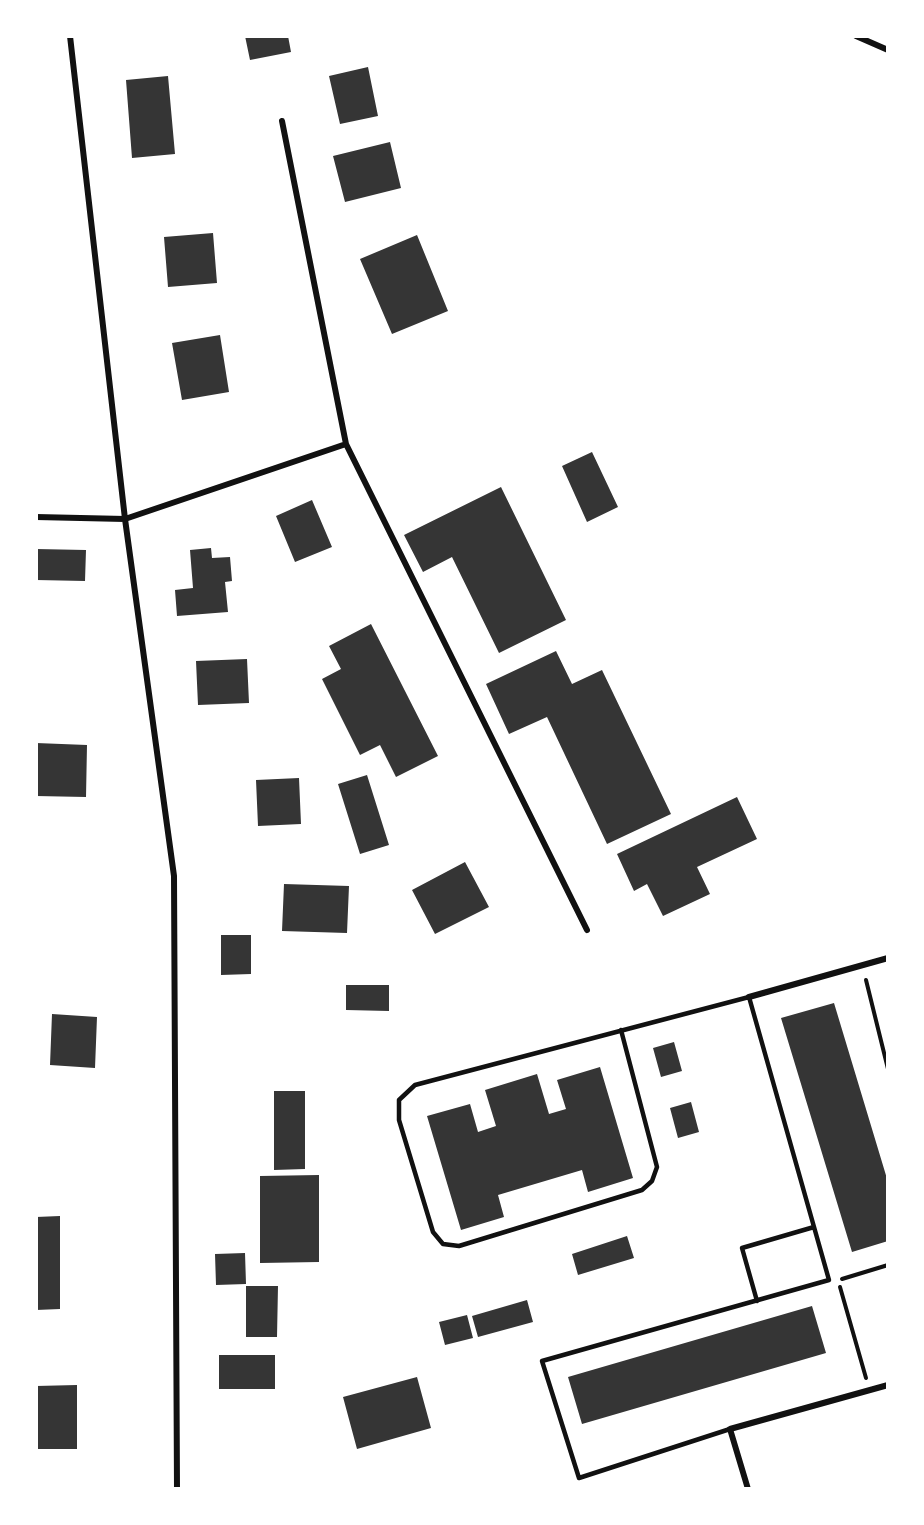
<!DOCTYPE html>
<style>
body{margin:0}
#map{position:relative;width:924px;height:1525px;overflow:hidden;background:#fff;font-family:Overpass,sans-serif}
canvas{display:block}
.frame{position:absolute;inset:0;border:38px solid #fff;pointer-events:none}
</style>
<div id="map">
<canvas width="924" height="1525"></canvas>
<div class="frame"></div>
</div>
<script>
const c = document.querySelector('canvas').getContext('2d');
c.lineJoin = 'round';
function fill(path, color) { c.fillStyle = color; c.fill(path, 'evenodd'); }
function strokePath(path, color, width, dash) { c.strokeStyle = color; c.lineWidth = width; c.lineCap = dash ? 'butt' : 'round'; c.setLineDash(dash || []); c.stroke(path); }
fill(new Path2D(`
 M245,36H288L291,52L250,60Z
 M368,67L378,116L340,124L329,76Z
 M168,76L175,154L132,158L126,80Z
 M390,142L401,188L345,202L333,156Z
 M213,233L217,283L168,287L164,237Z
 M417,235L448,311L392,334L360,259Z
 M220,335L229,392L182,400L172,343Z
 M592,452L618,507L587,522L562,466Z
 M501,487L566,620L499,653L452,557L423,572L404,535Z
 M312,500L332,547L295,562L276,516Z
 M211,548L212,558L230,557L232,581L225,582L228,612L177,616L175,590L193,588L190,550Z
 M36,549L86,550L85,581L36,580Z
 M371,624L438,756L396,777L380,745L360,755L322,679L341,669L329,646Z
 M556,651L572,684L602,670L671,814L607,844L547,717L509,734L486,684Z
 M247,659L249,703L198,705L196,661Z
 M36,743L87,745L86,797L36,796Z
 M367,775L389,845L360,854L338,784Z
 M299,778L301,824L258,826L256,780Z
 M737,797L757,839L697,867L710,894L663,916L647,884L634,891L617,854Z
 M465,862L489,907L435,934L412,890Z
 M284,884L349,886L347,933L282,931Z
 M221,935H251V974L221,975Z
 M346,985H389V1011L346,1010Z
 M834,1003L888,1182V1241L852,1252L781,1018Z
 M52,1014L97,1017L95,1068L50,1065Z
 M674,1042L682,1071L661,1077L653,1048Z
 M600,1067L633,1178L588,1192L582,1170L498,1195L504,1217L461,1230L427,1116L470,1104L478,1132L496,1126L485,1090L537,1074L549,1114L566,1109L557,1080Z
 M274,1091H305V1169L274,1170Z
 M691,1102L699,1132L678,1138L670,1108Z
 M319,1175V1262L260,1263V1176Z
 M60,1216V1309L36,1310V1217Z
 M627,1236L634,1258L578,1275L572,1254Z
 M245,1253L246,1284L216,1285L215,1254Z
 M246,1286H278L277,1337H246Z
 M527,1300L533,1322L478,1337L472,1316Z
 M812,1306L826,1353L582,1424L568,1377Z
 M467,1315L473,1338L445,1345L439,1322Z
 M219,1355H275V1389H219Z
 M417,1377L431,1428L357,1449L343,1397Z
 M77,1385V1449H36V1386Z`), '#353535');
strokePath(new Path2D(`
 M866,980L888,1069
 M842,1279L888,1265
 M840,1287L866,1378`), '#111', 4);
strokePath(new Path2D(`
 M621,1030L657,1167L652,1181L642,1190L459,1246L443,1244L433,1232L399,1120V1100L415,1085L749,997L829,1280L542,1361L579,1478L730,1429
 M757,1301L742,1248L814,1227`), '#111', 4.5);
strokePath(new Path2D(`
 M70,36L125,519L174,876L177,1489
 M856,36L888,50
 M282,121L346,444L587,930
 M36,517L125,519L346,444
 M749,997L888,958
 M748,1489L730,1429L888,1385`), '#111', 6);
</script>
